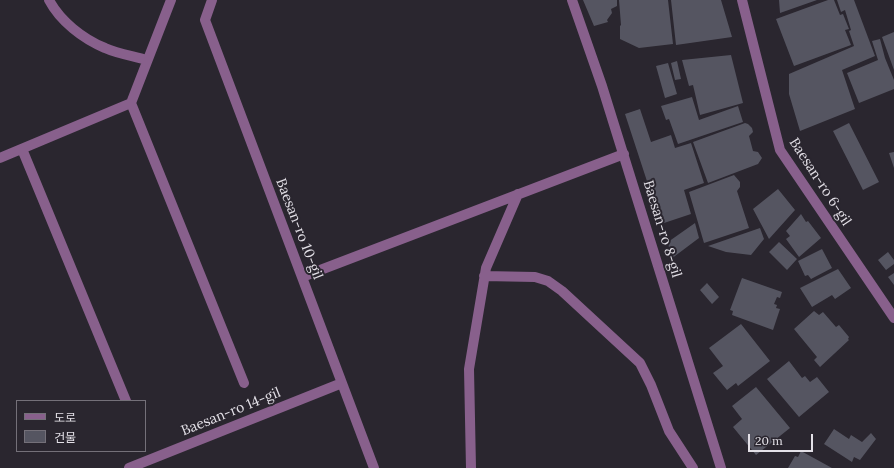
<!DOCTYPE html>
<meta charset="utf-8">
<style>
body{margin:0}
#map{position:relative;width:894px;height:468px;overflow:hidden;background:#2a262f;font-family:Lora,"Noto Sans KR",serif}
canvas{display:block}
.legend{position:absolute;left:16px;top:400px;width:130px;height:52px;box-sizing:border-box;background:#2a262f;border:1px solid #747079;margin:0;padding:5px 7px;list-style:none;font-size:12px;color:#e3e0e7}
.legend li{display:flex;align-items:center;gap:8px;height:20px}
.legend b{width:20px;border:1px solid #747079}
.scale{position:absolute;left:748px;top:434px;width:65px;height:18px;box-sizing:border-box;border:2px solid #e3e0e7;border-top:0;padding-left:5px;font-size:12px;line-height:14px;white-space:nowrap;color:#e3e0e7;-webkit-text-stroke:3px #2a262f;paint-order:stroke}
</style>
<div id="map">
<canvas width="894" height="468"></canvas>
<ul class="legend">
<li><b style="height:5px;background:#88608c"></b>도로</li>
<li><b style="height:11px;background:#555561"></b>건물</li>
</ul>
<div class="scale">20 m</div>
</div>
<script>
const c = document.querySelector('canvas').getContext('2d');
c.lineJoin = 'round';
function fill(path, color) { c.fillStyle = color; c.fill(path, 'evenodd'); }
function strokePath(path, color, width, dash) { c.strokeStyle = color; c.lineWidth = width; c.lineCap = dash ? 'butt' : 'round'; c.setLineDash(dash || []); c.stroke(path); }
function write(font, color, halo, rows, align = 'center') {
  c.font = font + ' Lora,serif'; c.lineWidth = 4; c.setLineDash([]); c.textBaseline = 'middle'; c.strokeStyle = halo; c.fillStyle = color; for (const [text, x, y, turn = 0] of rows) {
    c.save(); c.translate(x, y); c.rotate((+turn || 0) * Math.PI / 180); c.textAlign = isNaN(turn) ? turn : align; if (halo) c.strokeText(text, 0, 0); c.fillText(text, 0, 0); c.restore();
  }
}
fill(new Path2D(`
 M583,0H617V6L611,9L612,13L607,20L608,22L594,26Z
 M619,0H668L673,44L639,48L620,39V26L621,25Z
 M671,0H721L732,37L676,45Z
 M779,0H817L780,13Z
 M828,0H834L840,15L843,14L849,29L845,30L851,45L794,66L776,19Z
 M837,0H854L875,56L842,70L855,109L800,131L789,94V74L854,46L849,31L851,30L845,10L841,12Z
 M894,32V70L882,37Z
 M880,39L885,58L894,80V89L859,103L847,73L878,60L872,41Z
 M731,55L743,103L700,115L693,85L689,86L682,60Z
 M677,61L681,79L675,80L671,63Z
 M668,63L677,94L665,98L656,66Z
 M692,97L699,120L738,106L743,122L678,144L669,119L666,120L661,106Z
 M640,109L651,142L671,135L675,148L691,143L704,183L684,190L691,214L661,224L625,114Z
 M745,123L748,124L752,128L753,132L749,136L753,151L758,152L762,158L758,164L708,183L693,142Z
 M849,123L879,182L863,190L833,131Z
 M894,152V168L889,153Z
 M734,175L740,182V187L737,191L749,228L704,243L689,192Z
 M778,189L795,210L769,239L753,209Z
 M801,214L806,222L808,221L821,238L799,257L786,239L790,236L786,231Z
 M695,223L699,238L671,259L668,242Z
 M760,228L764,239L751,255L726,252L708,246Z
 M779,242L797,259L787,270L769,252Z
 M822,249L832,268L811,279L808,275L805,276L798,261Z
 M888,252L894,260V264L886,270L878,260Z
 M838,269L851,288L835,299L832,295L812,307L800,288Z
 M894,273V285L888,277Z
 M742,278L782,292L780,298L777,297L774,304L777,305L776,308L780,309L773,330L732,315L733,311L730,310Z
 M707,283L719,297L712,304L700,290Z
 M814,311L819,315L823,312L836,327L839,325L849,337L848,339L849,340L820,367L814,360L817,357L794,329Z
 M741,324L770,361L738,386L736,383L727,390L713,373L723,366L709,348Z
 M789,361L802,378L805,376L810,382L817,377L829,392L799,417L767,379Z
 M756,387L790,428L756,455L733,427L742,419L732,406Z
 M834,429L849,439L851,435L862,442L871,433L876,439L860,460L854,457L852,462L824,444Z
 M801,451L832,468H788L795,456L798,457Z`), '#555561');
strokePath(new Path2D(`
 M49,0C60,21 83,39 105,48C118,54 134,56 147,60
 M171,0L131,103L244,383
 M212,0L205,20L374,468
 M572,0L602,86L721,468
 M742,0L780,150L894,318
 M22,149L126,401
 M0,158L131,103
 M484,276L535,277L548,281L562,291L640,363L651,385L669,431L693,468
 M302,277L624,154
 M129,468L342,383
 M471,468L469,369L486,268L518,194`), '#88608c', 10);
write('14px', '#e3e0e7', '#2a262f', [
 ["Baesan-ro 6-gil",820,182,57],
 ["Baesan-ro 10-gil",299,229,69],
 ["Baesan-ro 8-gil",662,229,73],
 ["Baesan-ro 14-gil",231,412,-22]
]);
</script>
